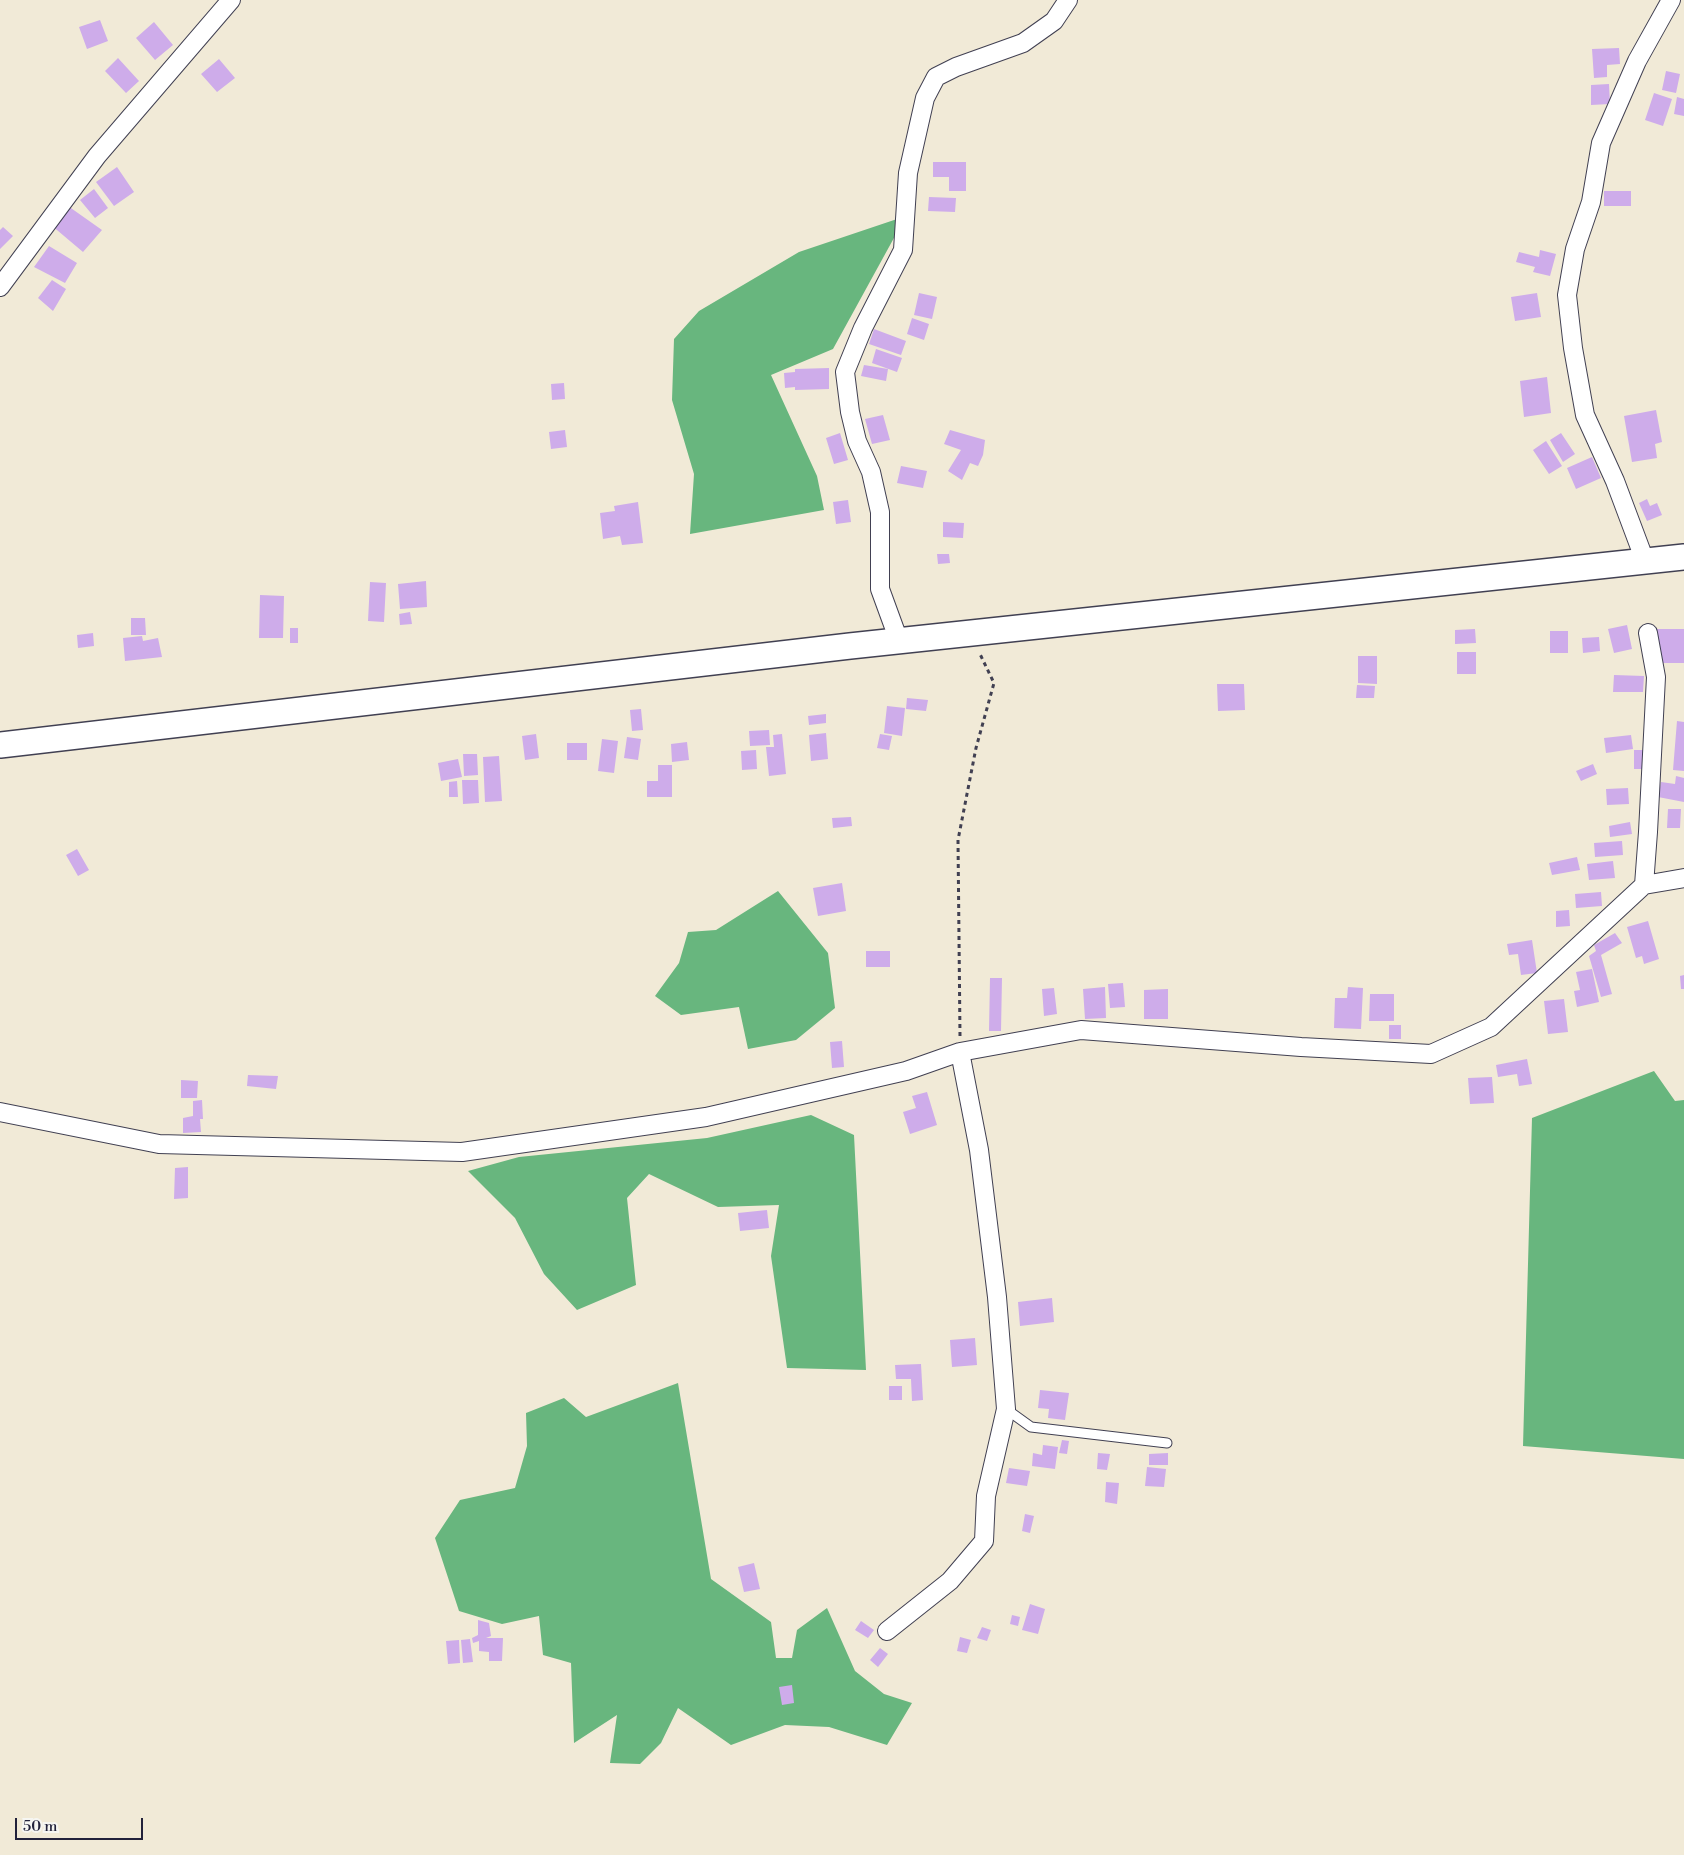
<!DOCTYPE html>
<style>
body{margin:0}
#map{position:relative;width:1684px;height:1855px;overflow:hidden;background:#f1ead7;font-family:"Libre Bodoni",serif}
canvas{display:block}
.scale{position:absolute;left:15px;top:1818px;width:128px;height:22px;box-sizing:border-box;border:2px solid #22223b;border-top:0;padding-left:6px;font-size:15px;line-height:18px;white-space:nowrap;color:#22223b;-webkit-text-stroke:4px #f6f6f2;paint-order:stroke}
</style>
<div id="map">
<canvas width="1684" height="1855"></canvas>
<div class="scale">50 m</div>
</div>
<script>
const c = document.querySelector('canvas').getContext('2d');
c.lineJoin = 'round';
function fill(path, color) { c.fillStyle = color; c.fill(path, 'evenodd'); }
function strokePath(path, color, width, dash) { c.strokeStyle = color; c.lineWidth = width; c.lineCap = dash ? 'butt' : 'round'; c.setLineDash(dash || []); c.stroke(path); }
fill(new Path2D(`
 M906,216L833,349L771,375L817,476L824,510L690,534L694,474L672,400L674,339L699,311L799,252Z
 M778,891L828,953L835,1008L796,1040L748,1049L739,1007L681,1015L655,996L679,963L688,932L716,930Z
 M1654,1071L1675,1101L1684,1100V1459L1523,1446L1532,1118Z
 M811,1115L854,1135L866,1370L787,1368L771,1256L779,1205L718,1207L649,1174L627,1198L636,1285L577,1310L544,1274L515,1218L468,1171L519,1157L707,1138Z
 M678,1383L711,1579L771,1622L776,1658H792L797,1630L827,1608L855,1671L884,1694L912,1703L887,1745L829,1727L785,1725L731,1745L678,1708L661,1743L640,1764L610,1763L617,1715L574,1743L571,1663L543,1655L539,1616L502,1624L459,1611L435,1538L460,1500L515,1488L527,1446L526,1413L564,1398L586,1417Z`), '#68b67e');
fill(new Path2D(`
 M100,20L108,41L87,49L79,27Z
 M154,22L173,45L155,60L136,38Z
 M1619,48L1620,64L1607,65V77L1594,78L1592,49Z
 M118,58L139,81L126,93L105,71Z
 M219,59L235,78L217,92L201,74Z
 M1666,71L1680,74L1676,93L1662,90Z
 M1609,84L1610,104L1591,105V85Z
 M1654,93L1672,99L1663,126L1645,120Z
 M1677,97L1684,99V116L1674,114Z
 M933,162H966V191H949V177H933Z
 M117,167L134,192L114,206L96,182Z
 M94,189L108,208L95,218L80,200Z
 M1604,191H1631V206H1604Z
 M929,197L956,198L955,212L928,211Z
 M68,206L102,230L83,252L51,225Z
 M3,227L13,236L0,249V230Z
 M49,246L77,263L65,283L34,267Z
 M1540,250L1556,254L1550,276L1533,272L1535,267L1516,262L1519,252L1539,257Z
 M52,280L66,289L53,311L38,298Z
 M919,293L937,297L932,319L914,315Z
 M1537,293L1541,317L1515,321L1511,297Z
 M912,318L929,324L924,340L907,334Z
 M874,329L906,341L901,355L869,344Z
 M876,349L902,358L897,372L872,363Z
 M864,365L888,369L886,381L861,376Z
 M829,368V389L795,390V387L785,388L784,373L795,372V369Z
 M1547,377L1551,413L1524,417L1520,381Z
 M564,383L565,399L552,400L551,384Z
 M1656,410L1662,442L1655,444L1657,458L1632,462L1624,416Z
 M883,415L890,440L872,444L865,419Z
 M565,430L567,447L551,449L549,432Z
 M950,430L985,440L983,455L978,466L970,463L962,480L948,471L961,450L944,444Z
 M840,433L848,460L834,464L826,438Z
 M1561,433L1575,454L1563,462L1550,440Z
 M1546,441L1562,466L1549,474L1533,450Z
 M1592,457L1601,478L1576,489L1567,468Z
 M901,466L927,471L923,488L897,483Z
 M1647,499L1650,506L1657,503L1662,515L1647,521L1639,503Z
 M848,500L851,522L836,524L833,502Z
 M638,502L643,543L622,545L620,536L603,539L600,513L615,511L614,506Z
 M943,522L964,523L963,538L943,537Z
 M937,554H949L950,563L938,564Z
 M426,581L427,607L400,609L398,584Z
 M370,582L386,583L384,622L368,621Z
 M260,595L284,596L283,638H259Z
 M410,612L412,624L400,625L399,614Z
 M131,618H145L146,635H131Z
 M1627,625L1632,649L1614,653L1608,629Z
 M290,628H298V643H290Z
 M1475,629L1476,643L1455,644V630Z
 M1657,629H1684V663H1656Z
 M1550,631H1568V653H1550Z
 M93,633L94,646L78,648L77,635Z
 M142,636L143,641L158,638L162,657L125,661L123,638Z
 M1599,637L1600,651L1583,653L1582,638Z
 M1457,652H1476V674H1457Z
 M1358,656H1377V684L1358,683Z
 M1614,675L1644,676L1643,692H1613Z
 M1217,684H1244L1245,710L1218,711Z
 M1357,685L1375,686L1374,698H1356Z
 M907,698L928,700L926,711L906,709Z
 M887,706L905,708L902,736L884,733Z
 M641,709L643,730L632,731L630,710Z
 M826,714V723L809,725L808,716Z
 M1677,721L1684,722V771L1673,770Z
 M769,730L770,745L750,746L749,731Z
 M826,733L828,759L811,761L809,735Z
 M536,734L539,758L525,760L522,736Z
 M782,734L786,774L769,776L766,747H774L773,735Z
 M880,734L892,736L889,750L877,748Z
 M1631,735L1633,749L1606,753L1604,738Z
 M627,737L641,739L638,760L624,758Z
 M602,739L618,741L614,773L598,771Z
 M687,742L689,760L672,762L671,744Z
 M567,743H587V760H567Z
 M756,750L757,769L742,770L741,751Z
 M1634,750H1643V769H1634Z
 M463,754H477L478,775L464,776Z
 M499,756L502,801L485,802L483,757Z
 M458,759L462,777L441,781L438,763Z
 M1593,764L1597,774L1581,781L1576,771Z
 M658,765H672V797H647V781H658Z
 M1676,776L1684,778V802L1658,797L1661,782L1675,784Z
 M462,780H478L479,803L463,804Z
 M457,781L458,797H449V782Z
 M1628,788L1629,804L1607,805L1606,789Z
 M1668,809H1681L1680,828H1667Z
 M851,817L852,826L833,828L832,818Z
 M1630,822L1632,834L1610,837L1609,826Z
 M1622,841L1623,855L1595,857L1594,843Z
 M77,849L89,870L78,876L66,855Z
 M1577,857L1580,870L1552,875L1549,863Z
 M1613,861L1615,878L1589,880L1587,864Z
 M842,883L846,911L818,916L813,888Z
 M1601,892L1602,906L1576,908L1575,894Z
 M1569,910L1570,926L1556,927V911Z
 M1648,921L1659,959L1644,964L1642,956L1636,958L1627,927Z
 M1615,933L1622,943L1601,955L1612,994L1601,997L1589,956L1596,951L1594,945Z
 M1532,940L1537,973L1521,975L1518,954L1509,955L1507,944Z
 M866,951H890V967H866Z
 M1592,969L1599,1002L1577,1007L1574,991L1580,990L1576,972Z
 M1684,975V989H1681L1680,976Z
 M990,978H1002L1001,1031H989Z
 M1123,983L1125,1007L1110,1008L1108,984Z
 M1105,987L1106,1018L1085,1019L1083,989Z
 M1348,987L1363,988L1361,1029L1334,1028L1335,998H1347Z
 M1054,988L1057,1014L1044,1016L1042,989Z
 M1168,989V1019H1144V990Z
 M1370,994H1394V1021H1369Z
 M1564,999L1568,1032L1548,1034L1544,1001Z
 M1389,1025H1401V1039H1389Z
 M842,1041L844,1067L832,1068L830,1042Z
 M1527,1059L1532,1084L1519,1086L1517,1074L1498,1077L1496,1065Z
 M248,1075L278,1076L276,1089L247,1086Z
 M1492,1077L1494,1103L1470,1104L1468,1078Z
 M181,1080L198,1081L197,1098H181Z
 M927,1092L937,1125L910,1134L903,1112L916,1108L912,1096Z
 M202,1100L203,1119H200L201,1132L183,1133V1118L193,1116V1101Z
 M188,1167V1198L174,1199L175,1168Z
 M767,1210L769,1228L740,1231L738,1213Z
 M1052,1298L1054,1322L1020,1326L1018,1302Z
 M975,1338L977,1365L952,1367L950,1340Z
 M921,1364L923,1400L912,1401L911,1379H896L895,1365Z
 M889,1386H902V1400H889Z
 M1040,1390L1069,1393L1065,1420L1048,1418L1049,1409L1038,1408Z
 M1062,1440L1069,1441L1067,1454L1059,1453Z
 M1043,1445L1058,1447L1055,1469L1032,1466L1033,1453L1042,1455Z
 M1098,1453L1110,1454L1107,1470L1097,1469Z
 M1168,1453V1465H1149V1454Z
 M1147,1467L1166,1469L1164,1487L1145,1486Z
 M1009,1468L1030,1471L1027,1486L1006,1483Z
 M1106,1482L1119,1483L1117,1504L1105,1502Z
 M1025,1514L1034,1516L1030,1533L1022,1531Z
 M754,1563L760,1589L744,1592L738,1567Z
 M1030,1604L1045,1609L1038,1634L1022,1630Z
 M1012,1615L1020,1617L1018,1626L1010,1624Z
 M478,1620L489,1623L491,1636L486,1638H503L502,1661H489V1652L479,1651V1641L473,1643L472,1638L478,1635Z
 M861,1621L874,1630L868,1638L855,1630Z
 M982,1627L991,1630L987,1641L977,1638Z
 M960,1637L971,1640L967,1653L957,1651Z
 M470,1639L473,1662L463,1663L461,1640Z
 M459,1640L460,1663L448,1664L446,1641Z
 M880,1648L888,1654L878,1667L870,1660Z
 M792,1685L794,1703L782,1705L779,1687Z`), '#ceacea');
const service = new Path2D(`
 M1006,1409L1031,1427L1167,1443`);
const minor = new Path2D(`
 M0,287L97,156L231,0
 M1645,561L1615,481L1585,415L1573,348L1567,295L1575,249L1591,202L1601,143L1637,61L1671,0
 M899,641L880,589V512L871,472L857,441L850,412L845,372L863,328L903,250L908,173L925,98L936,77L956,67L1023,43L1054,21L1068,0
 M1644,885L1648,832L1656,677L1648,633
 M0,1112L159,1144L462,1152L706,1117L906,1071L960,1052L1081,1030L1301,1047L1431,1054L1491,1027L1644,885L1684,878
 M887,1631L950,1581L984,1541L986,1496L1006,1409L997,1297L979,1150L960,1052`);
const secondary = new Path2D(`
 M0,745L850,646L1684,557`);
strokePath(service, '#414052', 11);
strokePath(minor, '#414052', 20);
strokePath(secondary, '#414052', 28);
strokePath(new Path2D(`
 M960,1036L958,840L976,748L994,683L979,652`), '#414052', 3, [4, 4]);
strokePath(service, '#fff', 9);
strokePath(minor, '#fff', 18);
strokePath(secondary, '#fff', 25);
</script>
